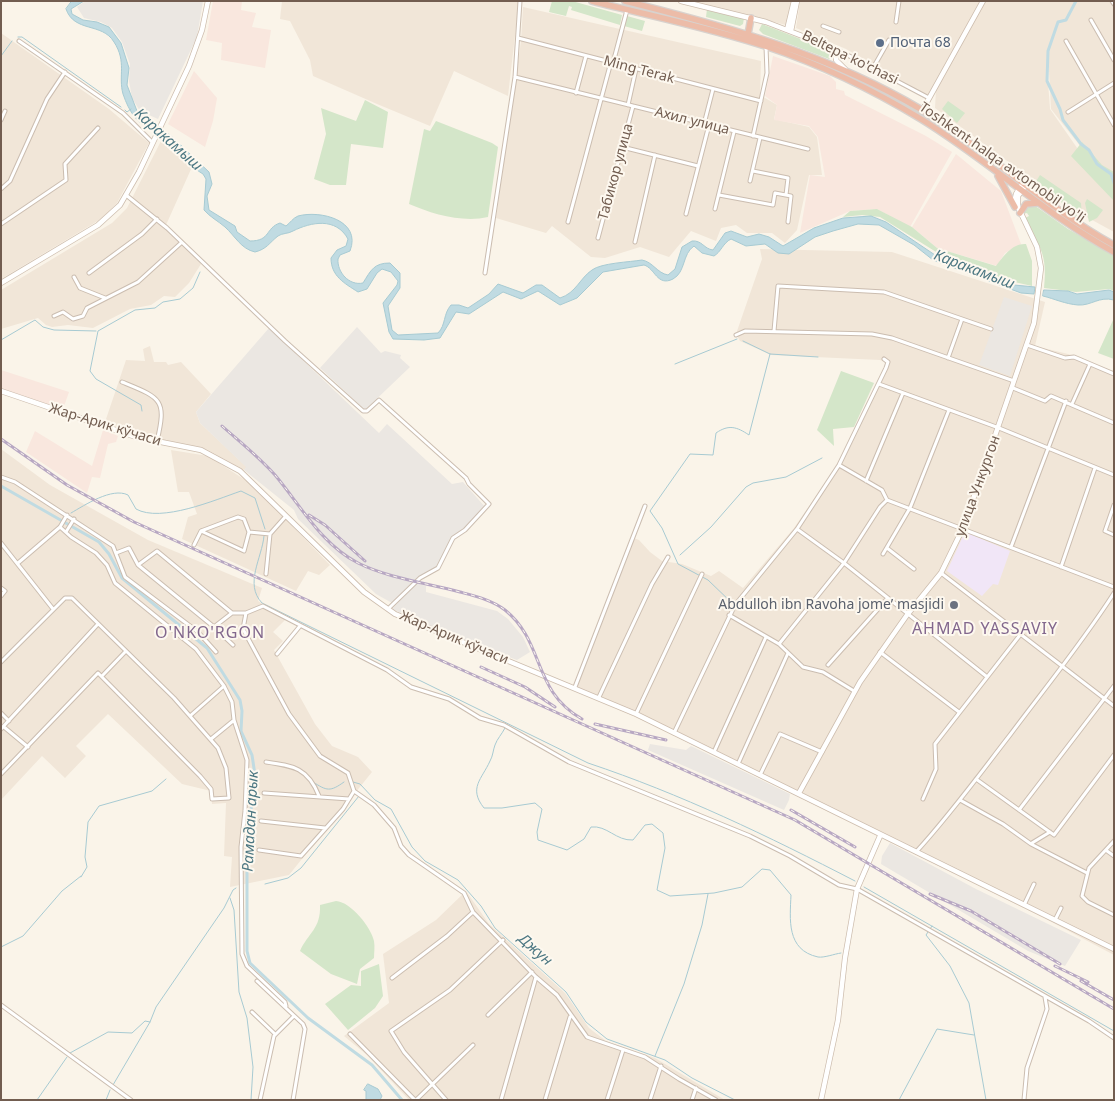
<!DOCTYPE html>
<meta charset="utf-8">
<style>
body{margin:0}
#map{position:relative;width:1115px;height:1101px;overflow:hidden;background:#faf4e9;font-family:"Noto Sans",sans-serif}
canvas{display:block}
.frame{position:absolute;inset:0;border:2px solid #725d50;pointer-events:none}
</style>
<div id="map">
<canvas width="1115" height="1101"></canvas>
<div class="frame"></div>
</div>
<script>
const c = document.querySelector('canvas').getContext('2d');
c.lineJoin = 'round';
function fill(path, color) { c.fillStyle = color; c.fill(path, 'evenodd'); }
function strokePath(path, color, width, dash) { c.strokeStyle = color; c.lineWidth = width; c.lineCap = dash ? 'butt' : 'round'; c.setLineDash(dash || []); c.stroke(path); }
function write(font, color, halo, rows, align = 'center') {
  c.font = font + ' "Noto Sans",sans-serif'; c.lineWidth = 4; c.setLineDash([]); c.textBaseline = 'middle'; c.strokeStyle = halo; c.fillStyle = color; for (const [text, x, y, turn = 0] of rows) {
    c.save(); c.translate(x, y); c.rotate((+turn || 0) * Math.PI / 180); c.textAlign = isNaN(turn) ? turn : align; if (halo) c.strokeText(text, 0, 0); c.fillText(text, 0, 0); c.restore();
  }
}
fill(new Path2D(`
 M282,1H519L508,96L454,71L430,126L377,104L313,76L310,60L290,21L280,19Z
 M690,1H792L786,25Z
 M800,1H982L928,96L846,49L796,28Z
 M985,1H1114V189L1051,109L1048,52L1047,68L1050,109L1114,201V232L1074,210L935,108L936,89Z
 M523,7L761,61L760,95L777,105L774,119L809,127L817,137L822,175H809L797,230L785,243L772,233H747L736,225L721,228L716,241L691,231L669,257L640,247L605,258L591,257L552,226L546,233L496,218L521,41Z
 M1,33L109,109L149,143L117,203L101,219L1,279Z
 M161,141L192,167L166,225L201,264L189,283L175,297L164,296L151,305L130,309L93,328L68,325L52,327L46,325L38,318L1,329V290L112,223L127,208Z
 M760,249L892,252L1045,302L1035,346L1068,354L1114,371V955L1044,918L640,719L572,689L631,537L639,540L650,552L662,561L682,564L711,576L719,571L743,588L794,528L838,464L885,365V362L880,360L771,355L740,341L736,334L762,259Z
 M150,346L154,362H166L168,365L181,362L211,394L196,412L200,423L247,467L244,470L206,449L145,439L104,425L126,360L145,361L143,349Z
 M1,449L50,485L148,540L262,588L258,601L287,618L273,632L283,641L274,650L315,724L332,746L358,757L372,772L289,875L230,887L232,857L224,856L226,803L212,804L211,791L182,784L108,714L76,746L86,756L65,778L42,756L1,800Z
 M171,450L208,456L250,483L330,565L319,575L308,571L296,591L182,539L188,517L197,514L189,492H178Z
 M466,891L489,924L565,993L589,1028L606,1041L655,1058L725,1100H409L367,1055L344,1036L389,1003L383,954L436,920Z`), '#f1e6d8');
fill(new Path2D(`
 M213,1H242L241,10L256,13L252,27L271,30L265,68L221,60L222,43L206,40Z
 M773,56L830,76L836,82V89L844,91L845,95L926,136L952,152L910,227L877,209L850,211L800,233L810,175L825,177L818,137L809,126L774,120L777,105L765,96Z
 M194,71L217,98L213,121L205,147L168,124Z
 M956,154L1001,191L1021,244L1005,253L997,266L937,248L912,227Z
 M1,370L69,392L63,409L1,389Z
 M103,430L118,436L116,442L108,444L100,478L92,477L87,493L26,452L35,431L92,466Z`), '#f9e7de');
fill(new Path2D(`
 M85,1H203L197,37L158,119L140,111L132,98L129,81L130,64L122,42L112,28L101,22L84,18L77,7Z
 M1004,297L1032,306L1010,376L979,365Z
 M357,327L381,353L385,351L401,355L400,358L410,367L365,410L320,368Z
 M269,328L379,433L387,424L452,484L463,482L486,508L465,529L453,537L437,568L418,578L392,603L376,594L298,519L294,510L244,470L246,467L200,423L196,412Z
 M417,583L426,586V592L497,611L508,619L523,637L530,652L517,660L448,634L392,609Z
 M650,744L686,750L691,746L790,794L789,800L784,810L648,750Z
 M890,843L976,889L1081,940L1065,966L1028,951L881,864L882,856Z`), '#ebe7e2');
fill(new Path2D(`
 M965,532L1010,551L998,585L993,584L982,596L947,571Z`), '#f1e6f7');
fill(new Path2D(`
 M552,1H572L622,15L620,25L571,10L572,7L569,6L566,16L549,12Z
 M707,9L744,18L743,24L740,26L706,17Z
 M627,16L645,21L642,31L624,26Z
 M674,17C737,33 798,51 857,78C916,105 968,145 1020,183L1019,185C962,146 907,104 846,75C791,49 732,35 673,19Z
 M762,24L829,50L832,58L829,59L763,34L759,30Z
 M365,100L388,112L383,148L351,144L346,185H330L314,179L326,134L321,108L356,121Z
 M948,101L965,113L957,123L942,109Z
 M436,121L492,143L498,147L488,217C463,223 432,214 409,204L424,129L430,131Z
 M1082,142L1102,165L1114,172V201L1071,156Z
 M1040,175L1081,203L1082,217L1078,219L1061,202L1035,183Z
 M1087,199L1103,210L1097,218L1089,222L1085,203Z
 M1034,205L1068,229L1114,255V291L1109,289L1076,292L1044,288C1048,253 1039,247 1025,218L1029,216L1027,213L1023,214L1025,207Z
 M877,209L912,227L937,248L996,266C1003,257 1012,243 1026,244L1032,261V286L1001,279L985,270L949,260L880,217L862,215L843,217L850,211Z
 M1114,318V359L1098,353Z
 M841,371L874,383L854,427L833,429L834,446L817,430Z
 M336,901C351,902 371,927 374,941C375,947 374,953 374,958L360,969L357,984L331,974L300,951C308,933 321,929 320,905Z
 M379,964L383,996L375,1008L348,1030L325,1004L351,985L361,986V971Z`), '#d4e6c9');
const water = new Path2D(`
 M72,1H84L71,9L72,14L83,20L97,22L109,27L121,43L129,68L127,85L137,111L143,118L169,134L209,172L212,184L207,196L209,210L235,226L237,232L250,241C271,241 265,228 280,223L286,226C290,223 293,218 298,216C320,210 362,220 350,251L340,255L338,259C337,272 349,286 363,283C371,270 374,263 390,263L400,273V288L388,306L392,330L398,335L438,333C446,325 443,314 451,305H459L468,308L489,294L498,284L523,293L536,285H542L560,298C576,293 580,278 592,270C601,263 630,262 642,260C653,262 657,273 668,275L675,269L682,247L692,241C702,240 704,249 713,250L725,233L731,231L747,237L759,234L769,237L783,246L814,228L843,218L871,216L886,222L938,257L983,272L1014,285L1035,287L1034,294L1021,293L933,260L914,245L879,225L858,224L833,231L815,237L789,254L778,253L765,244L746,246L731,239C723,243 721,252 714,256L702,253L694,246C682,254 686,272 673,279C657,287 655,268 644,265L603,272L577,298L560,305L538,291L521,299L503,292L469,314L456,312L440,338L424,340L393,339L389,332L383,303L397,285L398,281L391,272L382,269L377,273L367,289L358,292C344,283 331,276 331,258L337,250L346,246L348,239C336,217 311,222 293,231C288,234 282,233 278,236C269,243 267,249 255,252C241,249 235,236 225,227C218,221 210,217 204,210L206,179L203,174C192,168 185,156 176,147C152,125 136,132 123,94C118,76 127,62 114,42C102,22 74,33 66,9Z
 M1044,290L1068,291L1077,294L1109,290L1114,292V300C1099,296 1091,306 1078,305C1065,304 1055,299 1043,296Z
 M368,1084L378,1089L382,1096L380,1100H366V1091L364,1090Z`);
fill(water, '#c0dbe2');
strokePath(water, '#a7cad2', 1);
strokePath(new Path2D(`
 M18,37H22L121,107
 M1,56L12,41
 M125,110L127,112L131,109
 M1,340L35,320L43,327L54,330L96,331
 M743,341L770,354L818,357
 M675,364L737,339
 M142,411L141,405L96,379L90,371L98,331L135,310L155,308L163,302L180,299L193,288L200,272
 M71,513C85,505 112,487 128,495L136,509C161,523 215,500 241,491L255,498L265,529
 M264,536C262,558 244,584 262,603L588,763C681,794 768,836 855,881
 M680,555L711,527L746,487L753,483L786,477L822,458
 M733,604L708,580L678,564L662,528L650,511L690,454L713,455L716,433C729,424 737,427 749,435L770,354
 M505,728C502,734 497,739 495,745C493,750 493,756 490,761C482,779 468,788 484,808H502L535,803L542,809L537,832L538,840L567,850L584,839L591,827C607,825 616,841 633,840L645,825L652,824L663,833L665,848L657,890L670,896L714,893L742,887L762,869L770,870L791,895C790,919 786,950 818,957C824,958 834,954 841,953
 M313,782C327,791 330,792 344,782
 M353,782L360,784L375,800L391,809L412,847L425,861L458,880L481,906L495,928L566,992L586,1022L607,1039L665,1060L692,1078L735,1100
 M81,877L87,867L85,857L88,822L99,806L152,791L166,779
 M265,884L288,878L301,868L359,796
 M864,887L1114,1031
 M230,898L234,910L239,992L247,1018L253,1067L251,1100
 M932,926L926,935L950,966L969,1003L986,1100
 M1,947L23,936L62,891L81,876
 M70,1053L108,1032L132,1033L145,1021L150,1022
 M655,1056L684,984L702,925L708,894
 M113,1085L150,1022L156,1007L224,908L233,890L236,888
 M37,1100L67,1057
 M106,1100L110,1090
 M899,1100L937,1029L974,1035`), '#a7cad2', 1);
strokePath(new Path2D(`
 M1076,1L1066,20L1058,22L1048,51L1047,81L1060,109L1063,120L1081,144L1089,150L1097,164L1111,174L1114,183
 M1,486L99,542L109,554L122,578L207,648L240,700L242,711L241,731L252,755L255,775L247,846V951L250,963L308,1018L372,1065L402,1100`), '#c0dbe2', 3);
const street = new Path2D(`
 M1112,1L1114,4
 M1091,20L1114,60
 M896,22L899,1
 M823,26L839,32
 M518,38L761,101
 M19,41L123,113L152,142
 M1066,41L1114,125
 M836,49L929,98
 M613,63L627,10
 M873,68L889,40
 M515,77L808,149
 M576,93L586,56
 M628,105L636,69
 M1068,112L1114,83
 M1,120L5,111
 M704,124L713,89
 M753,136L767,73L766,47
 M622,147L698,166
 M753,171L788,178L786,195
 M750,181L760,138
 M1,189L10,181L47,99L65,72
 M126,195L167,228L285,341L363,411H367L379,400L466,478L469,484L489,504L465,530L453,538L438,568L420,578L388,609
 M719,195L773,205L775,193L791,196L788,222
 M715,209L734,132
 M686,214L709,125
 M568,222L611,62
 M1,224L66,180L65,164L98,128
 M598,238L633,106
 M635,242L655,155
 M89,273L142,234L157,219
 M485,273L515,77L520,1
 M74,277L80,288L105,298
 M54,316L63,312L73,319L83,316L87,308L138,282L181,243
 M774,331L778,286L884,292L991,329
 M736,335L745,331L872,334L892,338L1014,381
 M1027,345L1065,358L1074,357L1114,374
 M948,358L962,319
 M122,382C161,398 167,399 157,441
 M879,384L999,428L1114,475
 M1013,388L1045,401L1051,396L1114,423
 M1072,404L1090,364
 M839,465L882,490L887,500
 M1,477L15,482L113,546L125,577L198,632L216,652
 M866,481L903,393
 M1114,505L1105,531L1114,535
 M60,527L67,515
 M797,529L844,563L986,676
 M201,531L244,551L249,532
 M66,532L74,519
 M1,543L53,609
 M194,545L201,531L238,517L244,519L249,532L270,534
 M1011,547L1066,401
 M887,548L914,569
 M116,553L129,548L138,565L214,627L233,645
 M883,554L910,508L949,410
 M18,563L60,527L71,537L96,553L107,565L115,583L196,649L224,686L232,702L234,720L247,760L245,811L241,847L242,954L247,966L285,1002L286,1006
 M138,565L157,551L232,613H246L263,606L387,670L411,687L449,699L480,718L504,725L569,762L750,836L790,856L839,885L857,889L1089,1021L1114,1038
 M1061,567L1095,468
 M941,573L1114,706
 M266,574L270,534L286,516
 M1,588L5,591L1,596
 M246,613L243,629L289,714L320,756L348,773L354,791L374,805L394,828L401,846L409,855L464,893L473,912L536,977L557,995L587,1037L645,1057L679,1079L716,1100
 M729,615L779,644L803,667L823,672L854,691
 M214,627L232,613
 M779,644L844,563L880,507L887,500L1114,587
 M880,652L959,712
 M277,654L300,626
 M1,662L65,598H72L174,698L218,748L226,768L229,798L212,799L211,789L200,776L98,673L1,774
 M828,665L887,599
 M102,676L126,651
 M575,687L645,506
 M599,697L652,584L668,557
 M1,713L9,721
 M636,714L702,574
 M190,716L224,686
 M4,727L28,747
 M1,729L98,624
 M674,733L735,605L797,529L839,465L886,368L888,362L884,359
 M211,739L233,721
 M714,752L766,637
 M266,762C294,766 308,768 319,796
 M738,764L788,653
 M760,775L780,734L822,752
 M976,779L1054,835L1114,755
 M264,793L349,799
 M923,799L936,769L935,744L1020,635
 M960,800L1003,824L1031,844L1087,873
 M1019,810L1114,686
 M261,821L325,828
 M1114,841L1089,868L1082,896L1088,902L1114,915
 M1032,843L1050,832
 M259,850L301,856L343,809L354,791
 M1107,851L1114,856
 M916,852C950,815 979,775 1010,735C1045,688 1082,643 1114,593
 M1024,905L1034,884
 M1055,920L1061,908
 M392,978L447,936L473,912
 M257,981L303,1024L305,1029L293,1100
 M1,1005L131,1100
 M252,1012L275,1034
 M488,1015L532,972
 M350,1034L415,1100
 M260,1100L274,1036L294,1016
 M416,1100L473,1045
 M446,1100L404,1052L391,1031L450,990L503,940
 M501,1100L536,977
 M545,1100L570,1017
 M607,1100L623,1050
 M650,1100L661,1066
 M692,1100L696,1088
 M1024,1100L1027,1068L1047,1009L1045,997`);
const secondary = new Path2D(`
 M681,1L766,22L836,49V60L845,69
 M787,30L794,1
 M791,31L797,1
 M922,111L983,1
 M1014,204L1016,194L1021,186
 M1,283L98,225L120,205L139,172L189,66L202,30L208,1
 M1,391L136,437L201,450L240,471L364,592L395,614L636,714L1114,949
 M799,793L860,682L907,615L941,573L963,528L1034,323L1041,268L1037,247L1018,207V196L1026,185
 M821,1100L838,1020L845,958L857,889L880,836`);
const highway = new Path2D(`
 M592,1C651,16 711,28 768,47C822,65 873,90 921,119C988,160 1045,214 1114,252
 M625,1C729,27 830,55 922,110C989,151 1045,207 1114,245
 M748,34L751,18
 M998,176L1015,207
 M1020,213L1026,204L1037,203`);
strokePath(street, '#cbbdb0', 5);
strokePath(secondary, '#cdbdae', 6);
strokePath(highway, '#d8d2ce', 8);
strokePath(street, '#fff', 3);
strokePath(secondary, '#fff', 4.5);
strokePath(highway, '#ecbca8', 5.5);
const rail = new Path2D(`
 M222,426C240,442 259,457 275,475C301,506 321,544 358,563C388,578 426,583 460,592C475,596 492,600 505,610C545,642 532,691 582,719
 M1,439L67,485L134,522L795,820L1114,1009
 M309,515L325,525L365,561
 M481,667L525,687L555,707
 M595,724L666,740
 M791,810L855,847
 M930,894L971,911L1060,964
 M1055,966L1088,982
 M1081,981L1114,1000`);
strokePath(rail, '#b8a8c3', 3);
strokePath(rail, '#fdf8ef', 1, [4]);
for (const [x, y, r, color] of [
 [880,43,5,"#5c6f8a"],
 [954,605,5,"#6b7280"]
]) { const dot = new Path2D(); dot.arc(x, y, r, 0, 2 * Math.PI); c.fillStyle = color; c.fill(dot); strokePath(dot, '#fdf8ef', 2); }
write('14px', '#4e5e75', '#fdf8ef', [
 ["Почта 68",890,43]
], 'left');
write('14px', '#725d50', '#fdf8ef', [
 ["Beltepa ko'chasi",850,58,26],
 ["Ming Terak",639,70,15],
 ["Ахил улица",692,121,14],
 ["Toshkent halqa avtomobil yo'li",1002,163,35],
 ["Табикор улица",616,172,-75],
 ["Жар-Арик кўчаси",105,425,17],
 ["улица Ункургон",978,486,-70],
 ["Жар-Арик кўчаси",454,638,23]
]);
write('14px', '#5b616d', '#fdf8ef', [
 ["Abdulloh ibn Ravoha jome’ masjidi",944,605]
], 'right');
write('italic 15px', '#4c7782', '#fdf8ef', [
 ["Каракамыш",168,140,42],
 ["Каракамыш",974,270,21],
 ["Рамадан арык",251,821,-87],
 ["Джун",535,950,42]
]);
c.letterSpacing = '1px';
write('16px', '#82678d', '#fdf8ef', [
 ["AHMAD YASSAVIY",985,629],
 ["O'NKO'RGON",210,633]
]);
c.letterSpacing = '0px';
</script>
